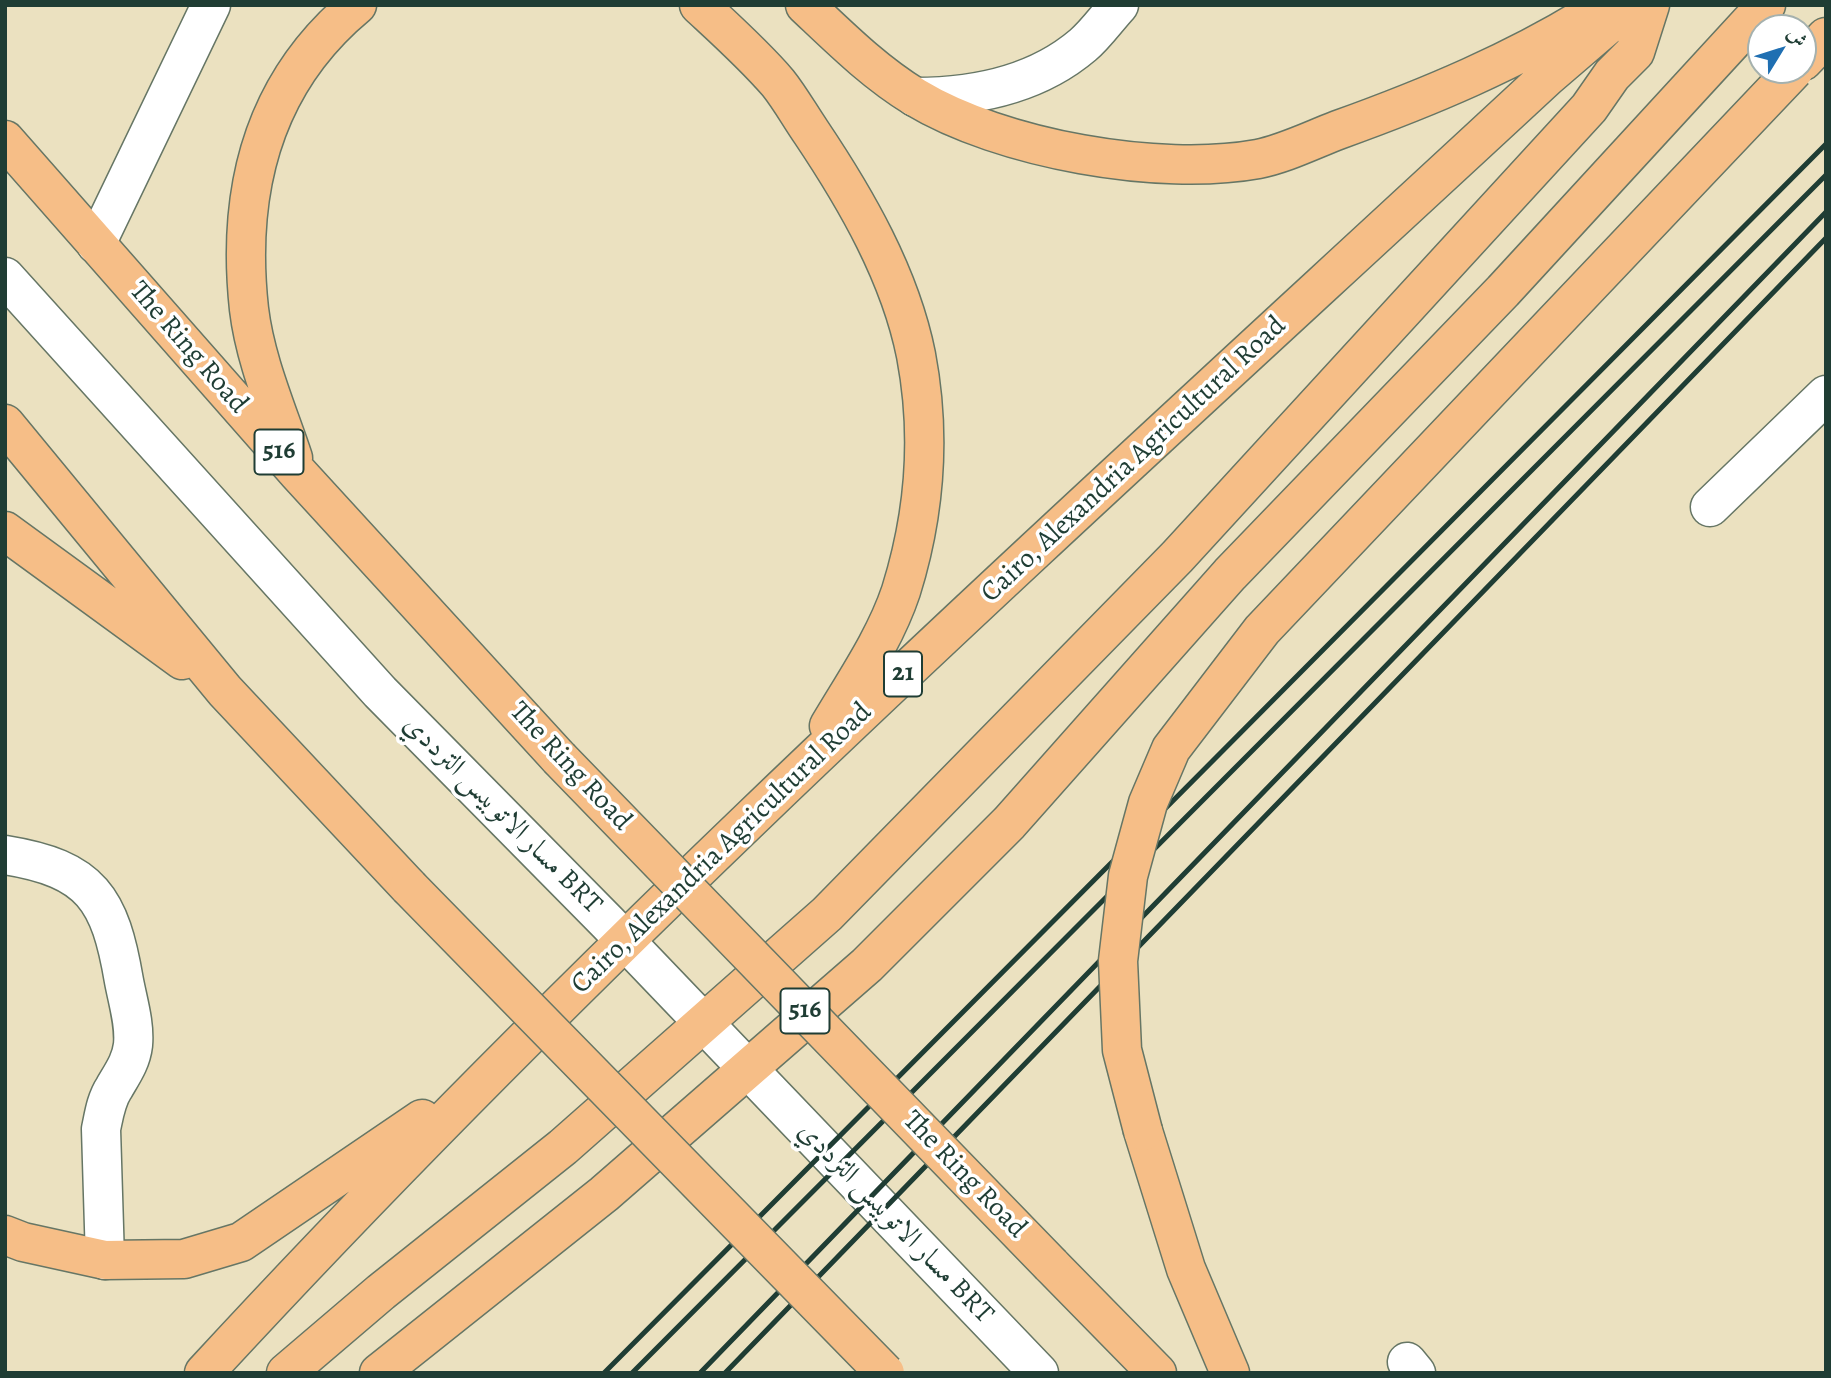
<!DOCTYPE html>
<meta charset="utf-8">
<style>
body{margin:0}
#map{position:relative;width:1831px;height:1378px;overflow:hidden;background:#ebe1c0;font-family:Alegreya,Amiri,serif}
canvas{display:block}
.frame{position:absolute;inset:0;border:7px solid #1f3d34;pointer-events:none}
.north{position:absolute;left:1747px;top:14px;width:70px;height:70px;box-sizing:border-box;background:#fff;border:2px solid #a5b1ae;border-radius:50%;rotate:52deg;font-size:19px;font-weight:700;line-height:28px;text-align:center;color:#1f3d34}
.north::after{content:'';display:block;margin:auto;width:24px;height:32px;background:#1f6fb2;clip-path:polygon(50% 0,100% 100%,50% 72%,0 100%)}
</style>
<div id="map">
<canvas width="1831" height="1378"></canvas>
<div class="frame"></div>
<div class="north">ش</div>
</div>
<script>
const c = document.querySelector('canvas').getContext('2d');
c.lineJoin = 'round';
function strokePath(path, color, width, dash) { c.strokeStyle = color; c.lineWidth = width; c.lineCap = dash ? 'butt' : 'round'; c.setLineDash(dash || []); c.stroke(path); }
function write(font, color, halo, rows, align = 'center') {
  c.font = font + ' Alegreya,Amiri,serif'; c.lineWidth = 7; c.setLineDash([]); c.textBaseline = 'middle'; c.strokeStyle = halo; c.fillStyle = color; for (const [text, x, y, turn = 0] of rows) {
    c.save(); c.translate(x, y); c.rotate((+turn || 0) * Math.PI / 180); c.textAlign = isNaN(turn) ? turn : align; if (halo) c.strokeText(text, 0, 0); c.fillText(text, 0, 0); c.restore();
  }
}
const minor = new Path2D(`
 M915,97C973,97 1036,85 1083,45C1096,34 1107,18 1119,5
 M96,244L211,5
 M5,277L380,692L608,923L1039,1373
 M1710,507L1826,395
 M5,855C92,869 110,899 124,981C128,1002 135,1024 133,1045C131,1062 122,1074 114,1088C106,1100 104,1115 101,1129L105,1260
 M1407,1362L1416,1373`);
const highway = new Path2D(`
 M699,5C726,30 754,55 778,83C790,98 800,116 811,132C856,199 900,275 916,355C931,434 925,514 901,591C885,639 855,682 829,726
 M805,5C840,38 874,72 915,97C1001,149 1159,177 1258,159C1284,154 1312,140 1338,130C1427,98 1516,61 1597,10
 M1803,61L1826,37
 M5,140L298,473L559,758
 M5,424L225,691L409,887
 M293,458C277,410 255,360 249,309C236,190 263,83 357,5
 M5,531L182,660
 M1143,1131L1186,1269L1230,1373
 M5,1235L23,1242L105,1260L184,1259L241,1242L422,1119
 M1051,1265L1157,1373
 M204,1373C626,915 1091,500 1547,77L1631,5
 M286,1373L381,1292L563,1147L827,914L1177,557L1589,108L1612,75L1635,52L1650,5
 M379,1373L604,1194L867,965L1009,823L1230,574L1503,291L1766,5`);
strokePath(minor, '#667665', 41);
strokePath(highway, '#667665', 41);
strokePath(minor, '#fff', 38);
strokePath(highway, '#f6be87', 38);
strokePath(new Path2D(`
 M604,1373L1826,144
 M632,1373L1826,175
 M700,1373L1826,212
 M725,1373L1826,238`), '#1f3d34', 5);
const highwayBridge = new Path2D(`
 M559,758L1051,1265
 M409,887L885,1373
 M1143,1131L1122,1050L1118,961L1128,876L1148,803L1171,749L1262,630L1794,70`);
strokePath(highwayBridge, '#667665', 41, []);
strokePath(highwayBridge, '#f6be87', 38);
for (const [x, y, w] of [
 [279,452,49],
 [903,674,38],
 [805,1011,49]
]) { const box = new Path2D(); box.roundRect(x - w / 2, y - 22.5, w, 45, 5); c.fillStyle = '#fff'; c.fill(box); strokePath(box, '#1f3d34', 2); }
write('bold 26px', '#1f3d34', null, [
 ["516",279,452],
 ["21",903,674],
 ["516",805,1011]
]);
write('28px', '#1f3d34', '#fff', [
 ["The Ring Road",188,348,49],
 ["Cairo, Alexandria Agricultural Road",1134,460,-43],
 ["The Ring Road",570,767,47],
 ["مسار الاتوبيس الترددي BRT",502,815,45],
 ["Cairo, Alexandria Agricultural Road",722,849,-44],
 ["The Ring Road",964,1175,46],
 ["مسار الاتوبيس الترددي BRT",895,1223,46]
]);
</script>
